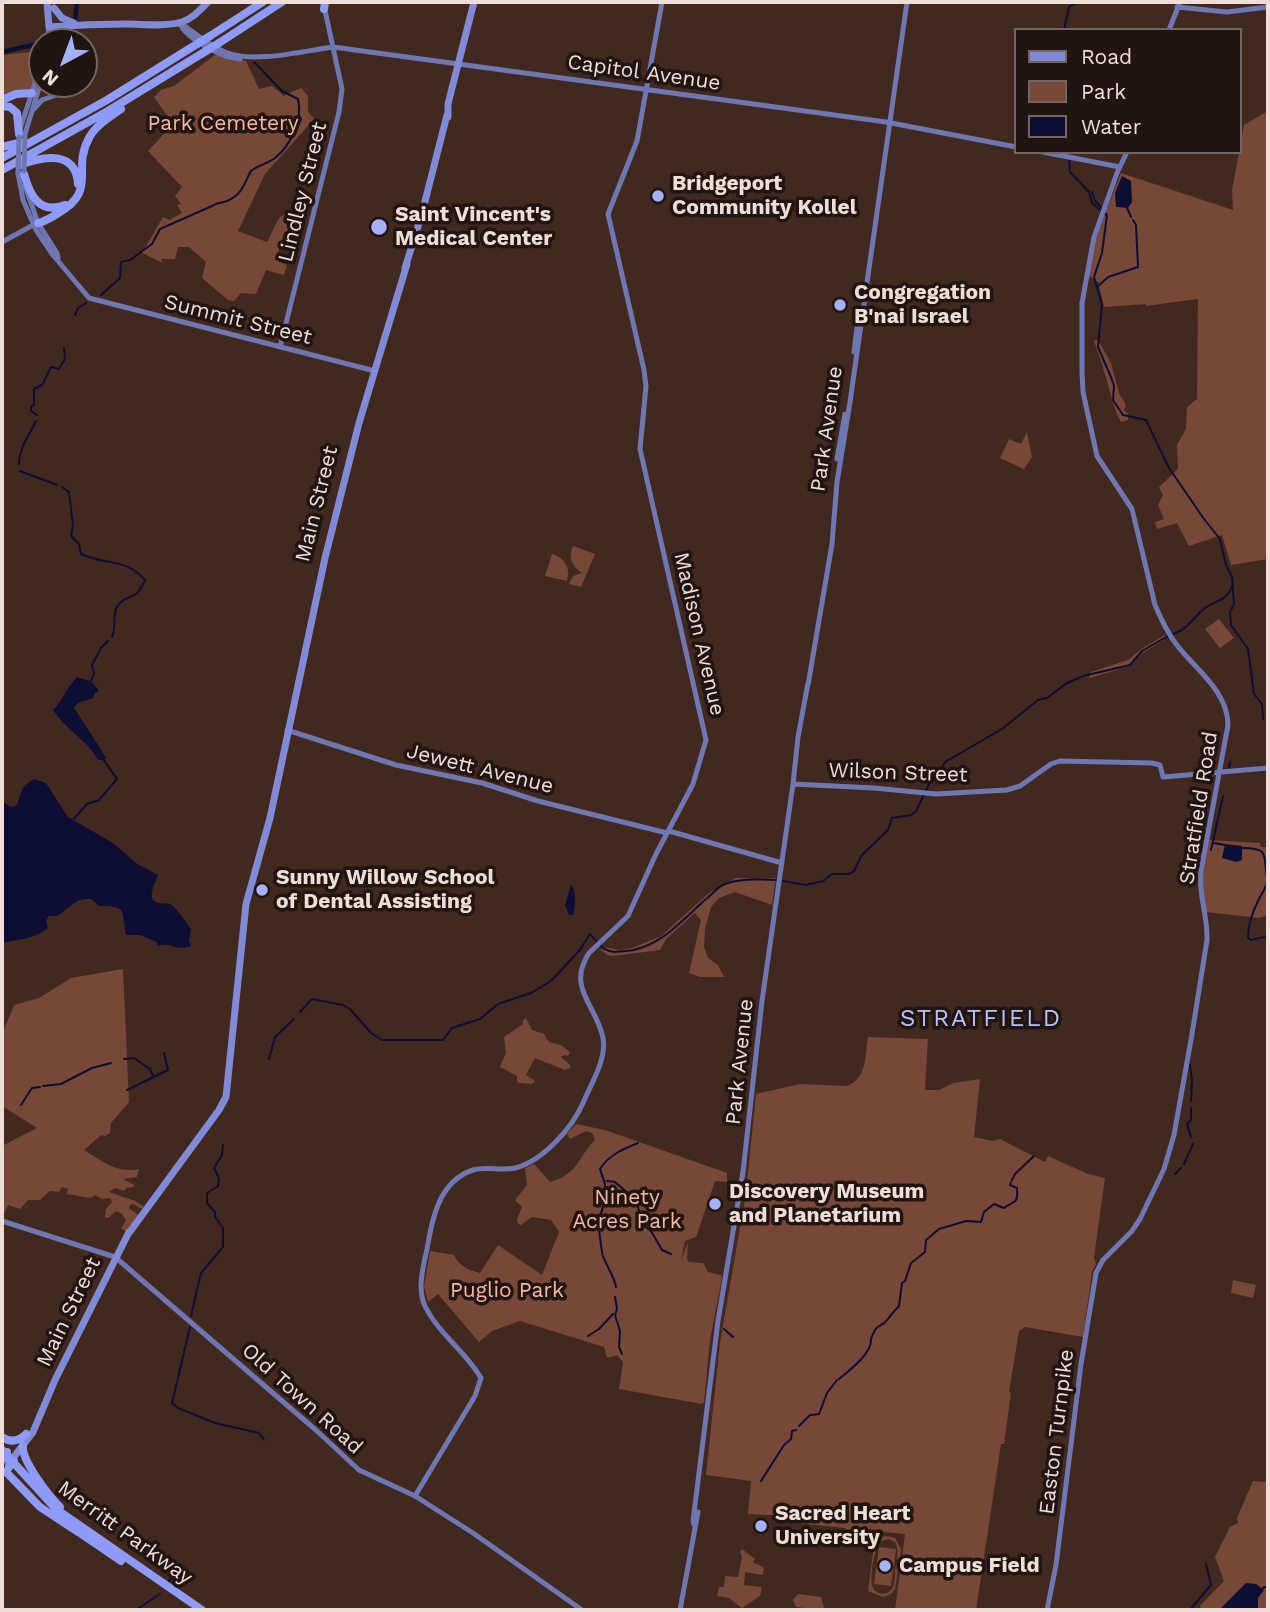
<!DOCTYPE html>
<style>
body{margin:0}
#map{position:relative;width:1270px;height:1612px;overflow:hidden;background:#422920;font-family:"Work Sans",sans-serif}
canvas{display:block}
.frame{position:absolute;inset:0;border:4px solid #efddd8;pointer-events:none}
.legend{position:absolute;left:1014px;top:28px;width:228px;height:126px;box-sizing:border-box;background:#211511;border:2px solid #736561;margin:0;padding:9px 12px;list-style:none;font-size:21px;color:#efddd8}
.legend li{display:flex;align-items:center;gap:14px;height:35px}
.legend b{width:35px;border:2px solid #736561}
.north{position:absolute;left:28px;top:28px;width:70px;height:70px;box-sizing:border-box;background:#211511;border:2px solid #736561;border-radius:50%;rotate:221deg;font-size:19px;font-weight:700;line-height:28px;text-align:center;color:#efddd8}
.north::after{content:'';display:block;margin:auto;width:24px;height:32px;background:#a6b1fc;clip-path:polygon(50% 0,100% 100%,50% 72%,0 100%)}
</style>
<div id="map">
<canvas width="1270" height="1612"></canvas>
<div class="frame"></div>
<ul class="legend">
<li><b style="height:9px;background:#808ad7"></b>Road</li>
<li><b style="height:19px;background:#774737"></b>Park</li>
<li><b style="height:19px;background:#0e0e35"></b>Water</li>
</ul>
<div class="north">N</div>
</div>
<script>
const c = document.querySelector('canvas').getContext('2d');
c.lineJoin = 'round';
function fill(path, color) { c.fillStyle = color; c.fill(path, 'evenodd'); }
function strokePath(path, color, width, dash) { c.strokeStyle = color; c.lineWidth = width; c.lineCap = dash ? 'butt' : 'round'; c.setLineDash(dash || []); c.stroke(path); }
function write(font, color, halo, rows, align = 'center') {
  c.font = font + ' "Work Sans",sans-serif'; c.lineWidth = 7; c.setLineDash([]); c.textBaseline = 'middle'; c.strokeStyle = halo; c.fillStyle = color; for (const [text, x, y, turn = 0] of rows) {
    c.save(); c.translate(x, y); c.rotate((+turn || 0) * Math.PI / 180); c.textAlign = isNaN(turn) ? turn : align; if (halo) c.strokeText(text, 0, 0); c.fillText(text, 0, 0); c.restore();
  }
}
fill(new Path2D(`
 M42,49L31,95H20L2,102V55L39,51Z
 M216,54L246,61L259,89L272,86L285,97V95L301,88L308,96V112L314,119L265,174L238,231L267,242L279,218L289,211L300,215L294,233L284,232L278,253L281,255L279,262L287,265L284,275L266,270L256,294L241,293L234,301L228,300L202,278L206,262L189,247H178L175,259H161L163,263L142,253L163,217L169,220L182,213L177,205L181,204L175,196L182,187L148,151L173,124L154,97L161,90L174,86Z
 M1268,111V559L1231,565L1222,535L1189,546L1177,523L1157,529L1155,522L1164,519L1158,505L1163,495L1159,487L1178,469L1177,445L1186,429L1187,407L1197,399L1198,299L1146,306V304L1104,307L1098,282L1088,275L1095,238L1121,173L1233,210L1232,190L1244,125Z
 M1098,340L1111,363L1119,393L1126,405L1124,410L1128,414V420L1121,422C1112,405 1109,386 1103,368C1101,359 1097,350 1094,341Z
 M1027,432L1032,457L1024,469L1000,458L1009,439L1021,444Z
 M573,546L595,554L581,587L569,584L573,576L582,573C572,566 568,558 573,546Z
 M552,554C565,558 571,568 567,581L545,576Z
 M1219,619L1234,638L1220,648L1205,629Z
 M1165,635L1167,638L1141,654L1130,666L1089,678L1091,672L1128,660L1143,648Z
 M1209,840L1260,843L1261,847H1268V915L1259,918L1206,912L1201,885Z
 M736,878H776L772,905L735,892L719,898L711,907L705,929L704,947L708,958L718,965L724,977H700L689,973L701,920L695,913L667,938L660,950L613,956L607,955L601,950L603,947L620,950L632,948L661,936L709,893Z
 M123,969L129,1102L111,1123L110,1133L105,1136L101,1135L84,1150C102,1161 117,1174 139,1169L137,1177L123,1179L134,1185L133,1187L126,1188L124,1191L115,1188L109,1192L135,1201L144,1207L142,1209L133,1204L130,1205L129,1208L138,1215L126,1232L121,1228L126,1221L122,1214L116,1211L108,1218L105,1217L106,1209L112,1202L110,1198L102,1199L96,1195L90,1198L67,1194L68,1189L62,1187L59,1192L50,1191L40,1200H28L20,1209L8,1205L2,1218V1146L37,1128L2,1106V1035L14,1005L39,998L71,978Z
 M526,1018L532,1030L544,1034L549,1042L561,1045L570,1052L568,1056L565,1055L561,1057L570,1065V1068L565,1070L535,1058L526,1075L535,1081L532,1084L519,1083L517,1081V1076L500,1067L506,1053L504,1037L523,1024V1020Z
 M868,1037L928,1039L925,1090H939L953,1083L980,1079L974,1137L993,1141L1000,1139L1045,1162L1048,1156L1088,1174L1105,1178L1094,1257L1096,1264L1092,1272L1083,1337L1025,1327L1019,1331L1009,1392L1011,1393L1004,1444H1001L976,1610H895L905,1534L862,1530L858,1533L849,1532L845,1528L797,1523L786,1516L748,1514L751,1481L706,1475L720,1343L746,1193L756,1094L800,1084L847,1086C867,1078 865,1056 868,1037Z
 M576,1124L605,1130L727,1173V1182L715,1181L696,1237L685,1241L681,1261L688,1242L687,1259L689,1262L703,1263L708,1272L721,1275L722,1278L710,1340L704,1402L702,1404L619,1389L623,1362L617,1355L607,1358L604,1347L520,1321L492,1331L479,1342L438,1294L428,1302L424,1286L430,1251L454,1255C459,1266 468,1270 480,1273L498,1245L542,1275L559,1232L551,1220L532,1217L521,1225L518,1224L517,1220L522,1207L515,1200L527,1185L525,1168L534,1164L550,1182C580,1173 576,1159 595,1140L592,1133L586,1131L570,1139L567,1134Z
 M1233,1280L1256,1285L1253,1298L1231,1293Z
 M1253,1481L1268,1482V1610H1202L1200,1606L1224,1581L1215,1557L1230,1527L1238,1523L1237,1518Z
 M885,1536L895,1538L901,1549L895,1589L891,1594L883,1597L868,1591L875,1537L878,1539ZM889,1539L896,1543C899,1552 897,1561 895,1571C895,1576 895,1583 893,1587C888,1597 874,1595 872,1585C870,1574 874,1549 881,1541Z
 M879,1547L896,1549L891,1586L874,1584Z
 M742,1549L755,1559L753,1562L764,1568L763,1575L745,1572L744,1585L762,1587L760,1596L742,1608L729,1598L717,1596L719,1587H724L725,1576L738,1577L742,1557L740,1552Z
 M798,1594L821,1597L824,1607L821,1610L796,1607L793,1600Z`), '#774737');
fill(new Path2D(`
 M1122,176L1131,181L1132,202L1128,208L1116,207L1115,193Z
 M77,677L92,682L99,691L95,693L93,698L78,703L74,708L102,751L106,758L104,760H98C88,741 65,729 53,710C63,700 66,688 77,677Z
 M34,779L46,783L68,817L113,843L136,863L158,875C155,884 145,900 159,903C162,904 167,903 170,904C175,906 188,924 191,929L189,940L191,946C176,952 170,941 157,946V942L140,935H126C121,912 129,906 99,906L91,899C74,898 70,908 57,916H49L46,921L48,928C35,939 19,939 2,943V801L11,807L16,806C23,792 18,789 34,779Z
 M1225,844L1242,846V860L1236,862L1222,858Z
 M571,885C577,892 575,906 573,915H569L565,905Z
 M1246,1583L1256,1584L1264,1590L1258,1598V1610H1219Z`), '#0e0e35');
strokePath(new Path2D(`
 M1267,10H1268
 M1064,30L1069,7L1078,2
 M1069,160L1070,172L1089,192L1092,203L1107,216
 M1092,192L1095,201L1102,208
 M1127,208L1131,217
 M1105,213L1107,215L1102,253L1094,277L1102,305L1098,347L1111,377L1114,386L1113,400L1123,415L1146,420L1169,468L1204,519L1220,539L1226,565L1232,577L1234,604L1230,612L1231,625L1248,649L1254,694L1262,704L1263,719
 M1108,277L1138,267L1136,225L1133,220
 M1097,287L1107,278
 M101,295L120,278L121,262L130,260L152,244L160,229L212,206C218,201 221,204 227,201C243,194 243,185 251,171C258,165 267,164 275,158C291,145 303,120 298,99L282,91L254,62
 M75,315L78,308L86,303
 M37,415L31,411V407L34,405V389L42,385L51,367L59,369L65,359L64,348
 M19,464C19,447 29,436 36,421
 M20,471L57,485
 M62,487L69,492L73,526L71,536L79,544L81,554C105,565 126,558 145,580C135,602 132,592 120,603C111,611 117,628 112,637
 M1173,634C1189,629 1193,617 1205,608C1216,600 1227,601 1232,586
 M91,681L94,673L92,665L101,648L108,641
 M1229,767L1230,762
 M72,821L87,804L99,800L117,779L103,759
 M1214,843L1225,845
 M1242,848C1270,848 1263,855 1267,878
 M1211,850L1223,796
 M1268,880C1266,888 1264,890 1260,897C1253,910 1248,923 1248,938L1251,940L1268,936
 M783,881L806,885L823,881L832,874H849L854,871L862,855L888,830L892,818L911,815L916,811L930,782L937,777L945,762L1002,729L1038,700L1047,698L1067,683L1083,676L1130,665L1142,651L1168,636
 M601,946C608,953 616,952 626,951C660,948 682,920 706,899C712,895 716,888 723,885C738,878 760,879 776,880
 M300,1012L312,999L343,1005L350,1009L371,1033L382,1040H443L452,1028L480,1019L498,1004L531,993L551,981L580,950L590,934L597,942
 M124,1059L134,1058L150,1069L153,1076
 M269,1059L275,1037L294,1019
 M1190,1065L1192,1081L1191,1101
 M43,1086L61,1084L92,1068L111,1063
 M127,1090L168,1070L164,1053
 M21,1105L32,1088L40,1087
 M1191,1108V1120L1187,1124L1191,1137
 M1184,1164L1193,1144
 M1175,1174L1181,1168
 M1012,1180L1015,1174L1034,1156
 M607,1181L615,1182L636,1200L643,1225L651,1231L662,1250L671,1254
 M616,1287C614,1276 607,1267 603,1256C601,1250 600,1236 599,1229C598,1218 604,1206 606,1196C608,1187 602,1177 600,1169C609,1155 623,1149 638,1143
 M615,1297L617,1309L615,1315L620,1331L619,1347L622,1354
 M191,1316L201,1273L223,1247V1228L215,1217V1212L207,1203V1193L218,1186L219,1178L214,1168L222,1155L223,1145
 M190,1327L172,1403L178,1408L215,1423L259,1433L264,1440
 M724,1329L733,1337
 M588,1336L599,1329L613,1314
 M871,1339C878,1320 880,1330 888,1319C892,1313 894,1311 899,1306L902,1283L905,1281L911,1263L925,1252L926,1240L939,1229L966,1221L981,1222L984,1212L994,1204L1004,1208C1015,1200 1018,1205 1017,1188L1010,1185L1011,1182
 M839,1379C850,1370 872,1353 871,1340
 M799,1426L810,1415L819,1414L827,1393L837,1380
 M761,1481L784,1445L791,1439L792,1431L796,1430
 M168,1582L178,1571
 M1263,1588L1268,1586
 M136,1610L160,1594
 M1190,1610L1211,1585L1206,1564`), '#0e0e35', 2);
strokePath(new Path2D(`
 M75,20L77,2
 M2,52L42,43`), '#0e0e35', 4.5);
strokePath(new Path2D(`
 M1177,7L1227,12L1268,7
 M179,22C194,32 208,45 225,52C253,64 303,51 333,47L886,122L1016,147
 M179,22C186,39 223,58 240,59
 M1169,30L1180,2
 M47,42L49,27
 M53,42L58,26
 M34,109L42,100L56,95
 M20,129L42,62
 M25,134L42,78
 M1043,152L1120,167
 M18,173L23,200L36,230L53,255L89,298L375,371
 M25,186L38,223L57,253L58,258
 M2,242L35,224
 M280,347L339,112L342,89L324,6
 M854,352L858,320
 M837,459L845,414
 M808,685L832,544L837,482L850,402L907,2
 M287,730L396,765L482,783L538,801L667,833
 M793,784L874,788L936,794L1007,790L1020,786L1051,764L1060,761L1152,763L1160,765L1163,777L1268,768
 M669,831L782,863
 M2,1221L115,1257L317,1431L359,1470L415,1496L473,1533L582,1610
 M2,1464L3,1462
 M415,1496L475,1396L481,1378C466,1352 438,1333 425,1306C417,1289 423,1267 427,1249C432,1219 439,1181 473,1170C486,1166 501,1171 515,1168C543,1161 572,1128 583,1103C591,1084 607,1059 603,1038C597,1006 566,988 589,953L628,916L656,854L693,784L706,740L640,449L646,386L644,370L608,214L637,141L662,2
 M694,1525L693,1521L718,1321L743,1172L762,1001L793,784L798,737L808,683
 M680,1610L698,1512
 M1047,1610L1056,1565L1081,1364L1096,1273L1103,1260L1132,1231L1140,1219L1164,1169L1174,1135L1192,1034L1207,940C1208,916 1198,894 1201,871L1228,725C1228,691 1195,669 1176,644C1167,632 1161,619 1155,605L1132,509L1097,456L1083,392L1082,372V303L1094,237L1117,173L1127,152`), '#6f77b3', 5);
strokePath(new Path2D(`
 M47,2L49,27C75,25 100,24 126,24C144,24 164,27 182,22C193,18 200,10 208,2
 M54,8L62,18L74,23
 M448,117V104L474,2
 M405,268L421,217L447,115
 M129,1233L219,1110L226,1097L246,904L270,818L325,558L359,423L407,264
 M13,1458L33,1432L55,1380L129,1232`), '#808ad7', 7);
strokePath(new Path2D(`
 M324,9L325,2
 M210,36L263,2
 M219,43L282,2
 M2,100L16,94L32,93
 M2,106L10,107L17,113L19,134
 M2,147L23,142
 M2,158L107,100L197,44
 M20,165C43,156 76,150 78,184
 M2,170L108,111L206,51
 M24,174C30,195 39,215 65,205
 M38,223C44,222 50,218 57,214C99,190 71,171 89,138C96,125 110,117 121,109
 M2,1437C11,1443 19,1441 26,1434
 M23,1446C21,1460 49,1496 60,1507
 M2,1450L56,1509L202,1610
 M2,1471L7,1473L40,1507L78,1532
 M74,1529L121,1561`), '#8f9bf8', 8);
strokePath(new Path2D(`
 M24,171L25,134
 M18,173L19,137`), '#6f77b3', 5);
strokePath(new Path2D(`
 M197,44L210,36
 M206,51L219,43
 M2,1458H7V1452
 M9,1467L10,1461H14`), '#8f9bf8', 8);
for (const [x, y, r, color] of [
 [658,196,7,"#a6b1fc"],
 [379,227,9,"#a6b1fc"],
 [840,305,7,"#a6b1fc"],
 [262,890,7,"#a6b1fc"],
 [715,1204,7,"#a6b1fc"],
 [761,1526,7,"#a6b1fc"],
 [885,1566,7,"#a6b1fc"]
]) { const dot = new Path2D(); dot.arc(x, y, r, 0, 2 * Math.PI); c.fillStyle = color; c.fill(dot); strokePath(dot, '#211511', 2.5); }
write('21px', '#efddd8', '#211511', [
 ["Capitol Avenue",644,73,8],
 ["Lindley Street",303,192,-76],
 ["Summit Street",238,320,14],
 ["Park Avenue",827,429,-82],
 ["Main Street",317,504,-76],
 ["Madison Avenue",699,634,77],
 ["Jewett Avenue",480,769,14],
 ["Wilson Street",898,773,2],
 ["Stratfield Road",1199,808,-81],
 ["Park Avenue",740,1062,-84],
 ["Main Street",69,1312,-64],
 ["Old Town Road",302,1399,42],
 ["Easton Turnpike",1057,1432,-83],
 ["Merritt Parkway",125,1533,36]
]);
write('21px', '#fab7a0', '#211511', [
 ["Park Cemetery",223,124],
 ["Ninety",627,1198],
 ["Acres Park",627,1222],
 ["Puglio Park",507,1291]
]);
write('bold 21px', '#efddd8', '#211511', [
 ["Bridgeport",672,184],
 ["Community Kollel",672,208],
 ["Saint Vincent's",395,215],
 ["Medical Center",395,239],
 ["Congregation",854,293],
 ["B'nai Israel",854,317],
 ["Sunny Willow School",276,878],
 ["of Dental Assisting",276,902],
 ["Discovery Museum",729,1192],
 ["and Planetarium",729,1216],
 ["Sacred Heart",775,1514],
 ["University",775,1538],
 ["Campus Field",899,1566]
], 'left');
c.letterSpacing = '2px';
write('24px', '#b8c2fa', '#211511', [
 ["STRATFIELD",981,1019]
]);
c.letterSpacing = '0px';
</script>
